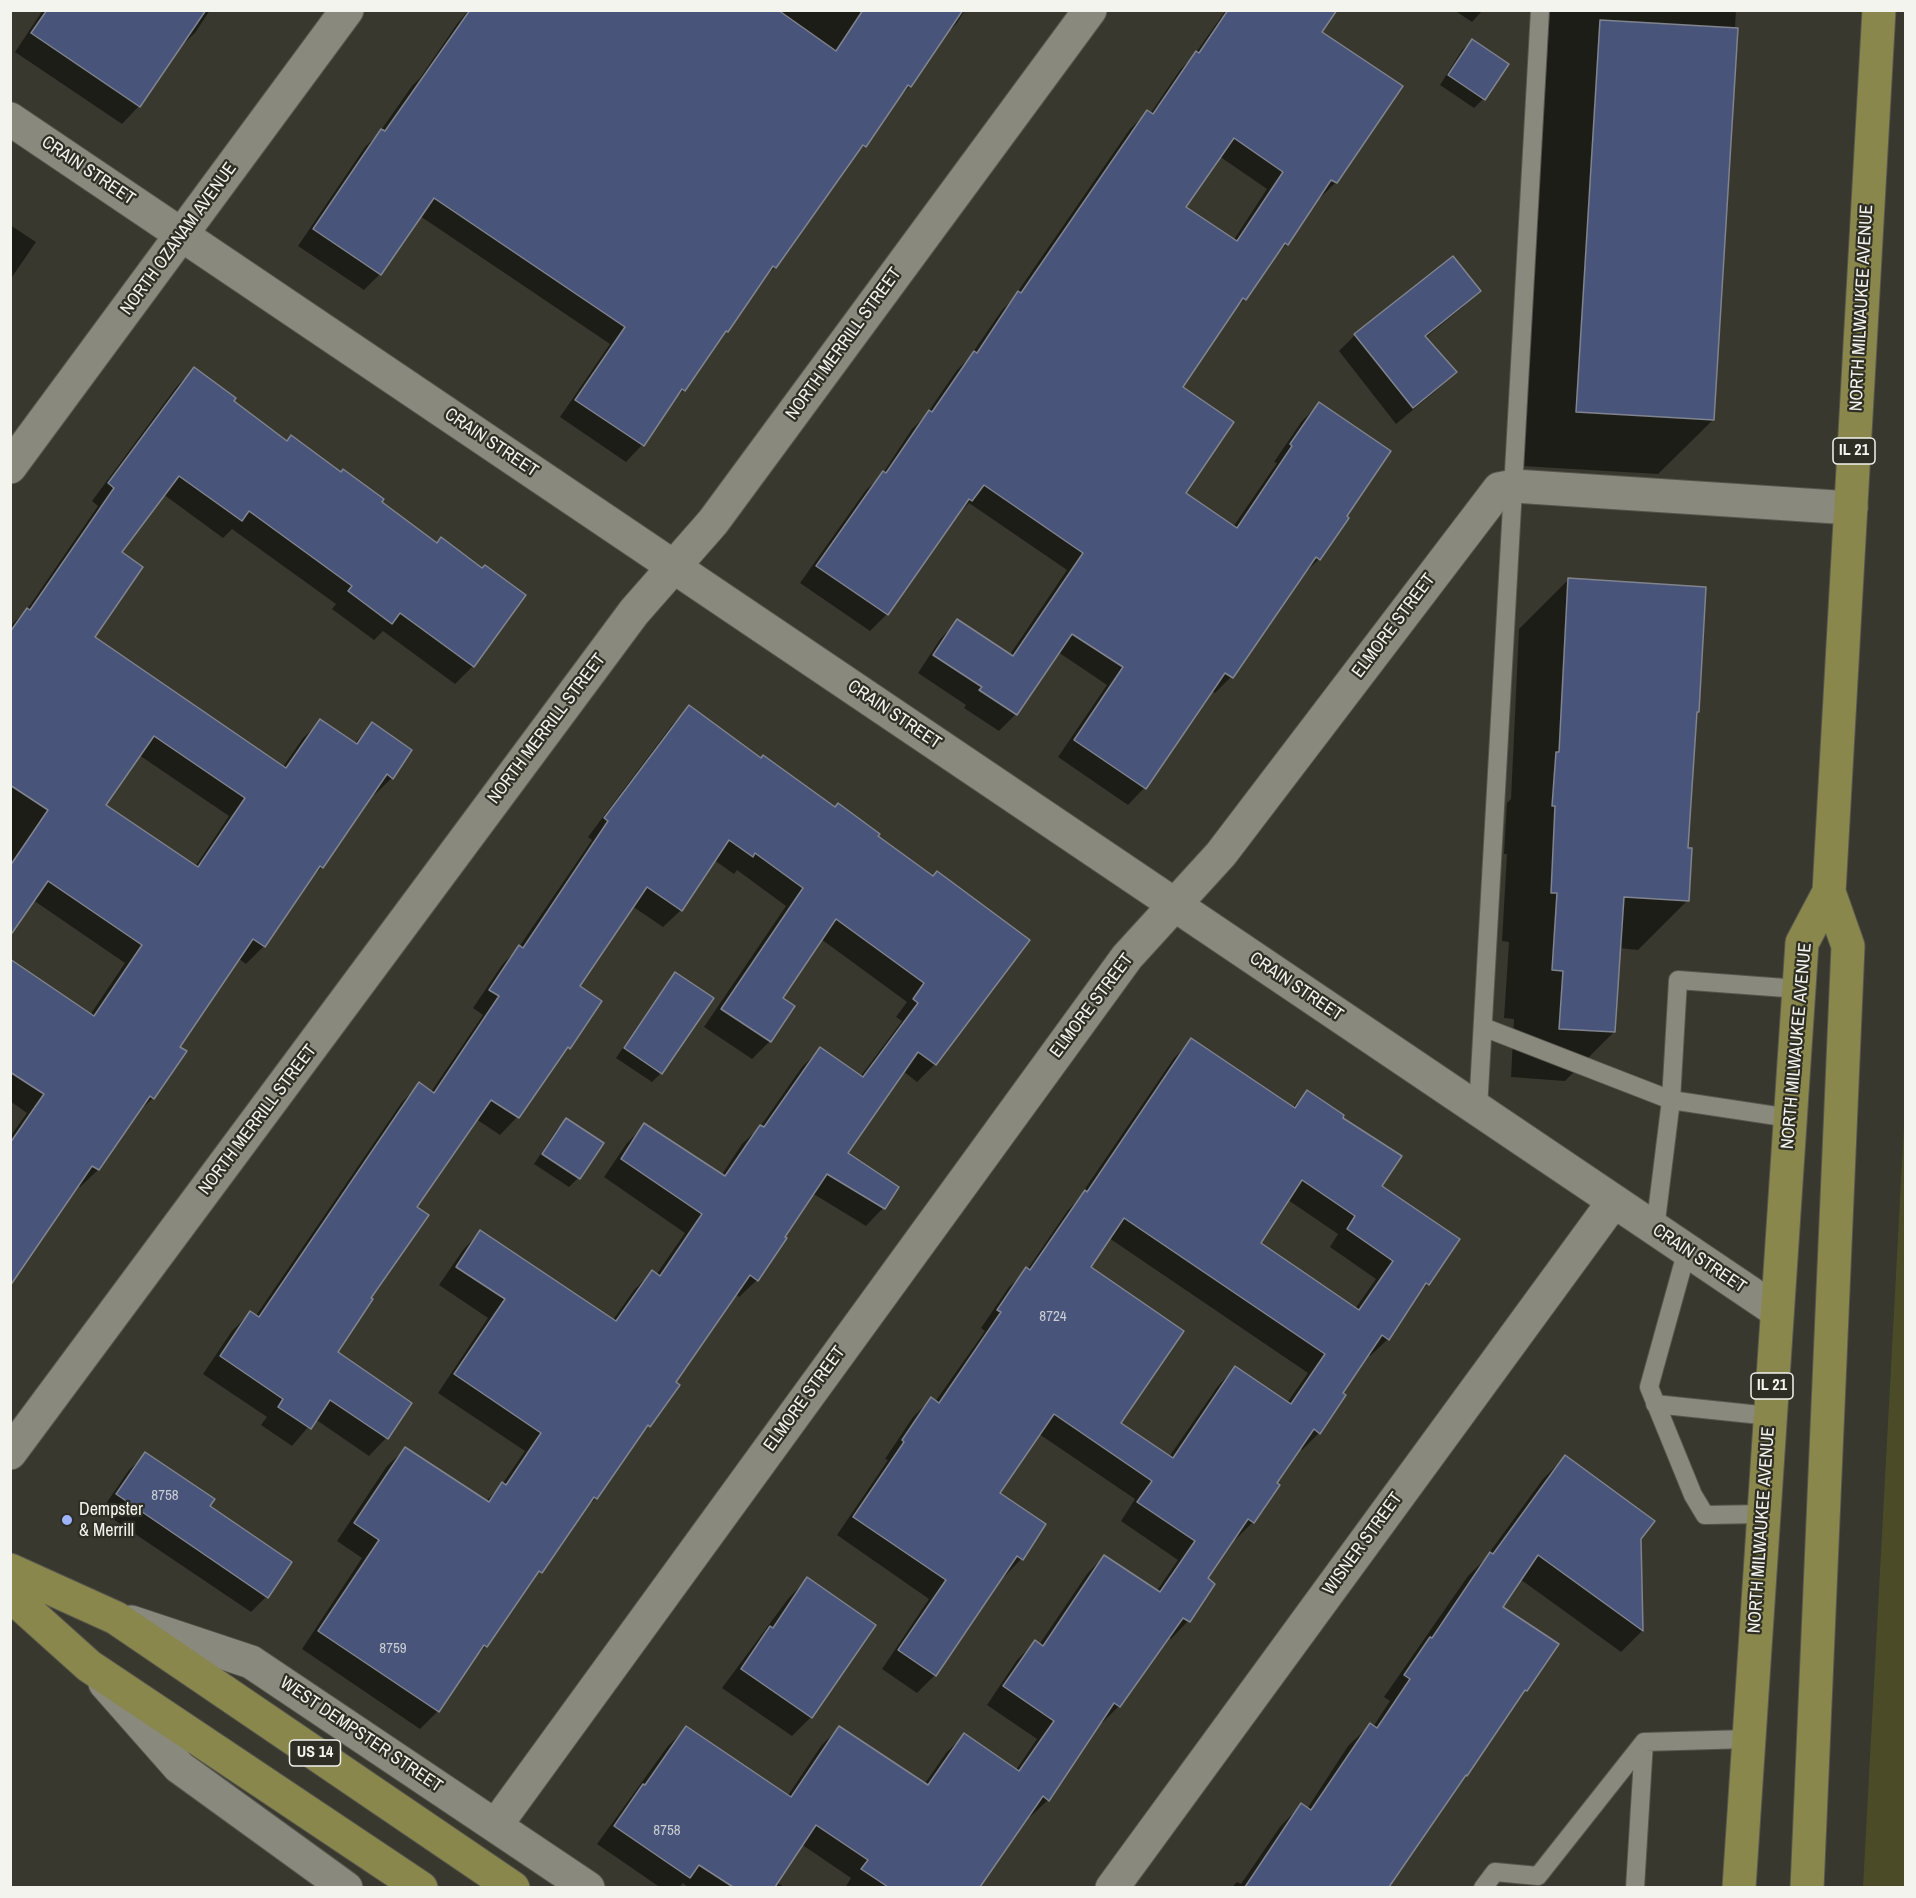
<!DOCTYPE html>
<style>
body{margin:0}
#map{position:relative;width:1916px;height:1898px;overflow:hidden;background:#38382e;font-family:"Archivo Narrow",sans-serif}
canvas{display:block}
.frame{position:absolute;inset:0;border:12px solid #f4f4ee;pointer-events:none}
</style>
<div id="map">
<canvas width="1916" height="1898"></canvas>
<div class="frame"></div>
</div>
<script>
const c = document.querySelector('canvas').getContext('2d');
c.lineJoin = 'round';
function fill(path, color) { c.fillStyle = color; c.fill(path, 'evenodd'); }
function strokePath(path, color, width, dash) { c.strokeStyle = color; c.lineWidth = width; c.lineCap = dash ? 'butt' : 'round'; c.setLineDash(dash || []); c.stroke(path); }
function write(font, color, halo, rows, align = 'center') {
  c.font = font + ' "Archivo Narrow",sans-serif'; c.lineWidth = 4.5; c.setLineDash([]); c.textBaseline = 'middle'; c.strokeStyle = halo; c.fillStyle = color; for (const [text, x, y, turn = 0] of rows) {
    c.save(); c.translate(x, y); c.rotate((+turn || 0) * Math.PI / 180); c.textAlign = isNaN(turn) ? turn : align; if (halo) c.strokeText(text, 0, 0); c.fillText(text, 0, 0); c.restore();
  }
}
fill(new Path2D(`
 M1905,1107V1887H1863Z`), '#4c4b28');
fill(new Path2D(`
 M43,10H210L195,33L177,50L139,106L122,124L15,52Z
 M469,10H965L957,23L944,36L910,86L896,100L864,146L850,161L775,267L762,280L727,331L717,341L684,390L672,402L642,445L626,462L560,417L610,344L420,216L380,274L364,290L298,246L365,147L379,133L412,86L420,78L457,24Z
 M1226,10H1335L1320,33L1336,182L1319,199L1317,198L1287,244L1273,258L1245,299L1230,314L1181,387L1184,494L1233,527L1277,463L1274,462L1302,421L1319,404V559L1302,576L1231,677L1215,693L1211,691L1144,788L1128,805L1058,757L1107,685L1058,652L1016,714L999,731L964,708L966,705L918,673L941,638L958,621L1009,656L1067,570L969,503L956,516L887,614L870,631L800,583L866,490L881,476L912,429L926,415L957,370L969,358L1002,310L1012,300L1130,129L1147,112L1150,114L1180,70L1195,54ZM1219,156L1267,189L1233,241L1184,208Z
 M1454,10H1483L1472,22Z
 M1550,10H1736L1713,420L1658,474L1522,466Z
 M1472,41L1507,64L1483,99L1474,108L1440,85L1462,50Z
 M10,225L36,242L10,280Z
 M1479,290L1463,307L1425,338L1455,372L1438,389L1396,424L1339,351L1355,335Z
 M194,369L232,402L286,442L380,503L473,666L455,684L383,631L374,640L332,609L336,604L232,529L223,538L163,494L120,553L93,637L283,767L303,738L321,721L354,744L373,724L392,778L374,795L372,794L322,867L308,881L264,946L246,964L238,958L178,1047L153,1098L135,1115L98,1170L80,1187L77,1185L10,1282V1137L27,1113L10,1101V961L90,1015L125,963L33,900L10,933V626L26,611L98,506L92,501L177,386ZM139,755L229,816L195,867L104,805Z
 M1568,580L1698,711L1695,714L1687,849V901L1638,950L1619,948L1614,1032L1565,1081L1511,1077L1514,1019L1504,1018L1509,942L1502,941L1507,854H1504L1507,803L1511,799L1519,629Z
 M689,707L760,760L876,837L932,878L935,1064L917,1082L903,1071L846,1153L897,1187L883,1208L866,1226L812,1193L757,1280L739,1297L735,1294L674,1383L649,1426L638,1437L596,1498L580,1514L486,1646L471,1661L438,1711L420,1729L302,1649L362,1558L337,1541L387,1466L405,1449L485,1502L501,1486L525,1451L438,1393L488,1318L439,1285L463,1250L480,1232L613,1320L634,1290L652,1272L656,1275L685,1233L604,1177L627,1143L645,1125L721,1176L742,1144L760,1127L802,1067L820,1049L860,1077L902,1021L896,1017L907,1002L821,939L781,998L770,1041L752,1059L704,1027L786,906L737,870L734,874L714,860L681,910L663,927L632,906L578,987L569,1048L556,1061L517,1117L500,1135L476,1119L415,1207L369,1298L336,1352L410,1403L386,1438L369,1456L315,1419L292,1446L261,1425L267,1417L203,1374L232,1331L250,1313L255,1317L402,1102L420,1084L431,1092L483,1015L473,1008L502,965L519,947L592,840L588,837L672,725Z
 M676,974L661,1073L652,1082L616,1058L666,984Z
 M1192,1040L1292,1108L1307,1092L1341,1118L1380,1186L1458,1239L1428,1284L1416,1296L1388,1339L1370,1356L1367,1354L1341,1394L1319,1433L1302,1450L1299,1448L1275,1483L1253,1522L1235,1540L1233,1538L1206,1579L1213,1584L1188,1621L1171,1639L1169,1638L1119,1706L1101,1724L1099,1723L1048,1800L1030,1817L1027,1815L978,1888H845L851,1878L801,1844L777,1882L785,1888H689L683,1883L678,1888H661L597,1844L668,1746L686,1728L787,1797L821,1746L839,1728L924,1785L946,1753L964,1735L1016,1770L1037,1739L987,1705L1017,1660L1035,1642L1039,1645L1087,1574L1104,1556L1156,1592L1178,1560L1121,1521L1135,1499L1039,1434L998,1493L1044,1524L1021,1559L1004,1577L1002,1576L935,1675L917,1693L882,1669L929,1599L837,1535L888,1460L885,1459L913,1417L931,1399L935,1402L985,1331L981,1328L1009,1287L1027,1270L1068,1210L1076,1202L1174,1058ZM1288,1200L1338,1234L1330,1247L1376,1279L1355,1309L1259,1243ZM1109,1238L1308,1373L1287,1403L1235,1368L1218,1386L1169,1457L1119,1423L1089,1268Z
 M566,1120L602,1143L578,1178L569,1187L534,1164L557,1129Z
 M146,1454L208,1506L267,1596L251,1612L101,1511L129,1470Z
 M1565,1457L1640,1538L1642,1631L1621,1652L1520,1579L1501,1607L1526,1690L1516,1701L1374,1888H1231L1237,1882L1241,1884L1280,1827L1301,1805L1307,1809L1348,1746L1370,1725L1373,1727L1390,1701L1384,1697L1468,1576L1484,1560L1543,1479Z
 M807,1579L811,1717L792,1736L722,1688L788,1599Z`), '#0007');
const building = new Path2D(`
 M47,10H206L140,107L31,33Z
 M470,10H778L836,51L863,10H963L911,87L908,85L866,147L863,145L776,268L773,266L728,332L726,331L685,391L682,389L644,446L575,400L625,327L434,198L381,275L313,229L381,129L385,131Z
 M1228,10H1337L1322,32L1403,86L1337,183L1331,180L1288,245L1285,243L1246,300L1243,298L1183,387L1234,422L1186,493L1237,528L1292,446L1290,444L1319,402L1391,451L1347,516L1349,518L1320,560L1316,557L1233,678L1225,673L1146,789L1074,740L1123,667L1072,634L1017,715L979,690L982,687L933,655L957,619L1013,656L1083,553L984,485L972,501L969,499L888,615L816,566L883,471L886,473L929,410L932,412L974,351L977,353L1018,291L1021,293L1147,110L1153,114L1196,51L1199,53ZM1234,138L1283,172L1237,241L1186,207Z
 M1600,20L1738,28L1714,420L1576,412Z
 M1472,39L1509,64L1485,100L1448,75Z
 M1453,256L1481,291L1425,336L1457,372L1413,408L1354,334Z
 M194,367L236,398L234,401L287,441L291,435L341,472L343,469L384,499L382,502L437,543L441,537L482,568L485,565L526,595L474,667L400,613L392,624L348,591L352,586L249,511L242,521L179,476L122,552L143,567L95,637L286,768L320,719L357,744L372,722L412,750L393,779L387,774L323,868L320,866L265,947L253,939L180,1047L187,1051L154,1099L150,1096L99,1170L92,1166L10,1286V1143L44,1094L10,1072V959L94,1016L142,945L48,881L10,936V866L48,810L10,785V632L27,608L30,610L114,488L108,483ZM154,736L245,798L198,867L106,805Z
 M1568,578L1706,587L1699,712H1697L1688,848H1692L1689,901L1624,897L1615,1032L1559,1029L1563,971L1552,970L1557,893H1551L1555,806H1552L1556,752H1559Z
 M689,705L761,758L763,755L835,807L838,803L880,834L878,836L933,876L937,871L1030,940L936,1065L918,1052L848,1153L899,1187L885,1209L827,1174L785,1237L787,1238L758,1281L750,1275L676,1382L680,1385L650,1427L648,1425L597,1499L594,1497L542,1573L539,1571L487,1647L484,1645L439,1712L318,1631L379,1540L354,1523L405,1447L489,1502L502,1482L506,1485L541,1433L454,1374L505,1299L456,1267L480,1230L616,1321L652,1270L660,1276L702,1214L621,1159L644,1123L725,1176L760,1125L764,1127L820,1047L863,1077L918,1003L913,999L924,983L836,919L783,998L795,1006L771,1042L721,1009L803,888L755,853L753,857L729,840L682,911L647,887L580,986L602,1001L570,1049L568,1047L519,1118L491,1100L417,1207L429,1215L371,1298L373,1299L338,1352L412,1403L388,1439L330,1400L311,1429L278,1407L283,1399L220,1356L250,1311L259,1317L419,1082L434,1093L499,996L489,990L519,945L523,948L608,821L604,818Z
 M675,972L714,998L662,1074L624,1048Z
 M1191,1038L1295,1108L1307,1090L1344,1115L1343,1118L1402,1156L1382,1186L1460,1239L1429,1285L1426,1283L1389,1340L1382,1335L1343,1393L1346,1395L1320,1434L1314,1429L1277,1483L1280,1485L1254,1523L1248,1519L1208,1578L1215,1584L1190,1622L1183,1618L1120,1707L1114,1703L1049,1801L1043,1796L980,1887H888L861,1869L868,1860L816,1825L775,1887H733L699,1865L690,1878L614,1826L643,1784L645,1785L686,1726L791,1797L839,1726L928,1785L964,1733L1019,1771L1054,1721L1003,1686L1035,1640L1043,1646L1104,1555L1160,1592L1195,1541L1137,1502L1152,1481L1054,1414L1000,1493L1046,1524L1023,1560L1017,1556L936,1676L898,1650L946,1580L853,1517L904,1442L902,1440L931,1397L939,1403L1001,1312L997,1310L1026,1267L1030,1270L1085,1190L1087,1192ZM1302,1180L1355,1216L1347,1229L1393,1261L1359,1310L1261,1243ZM1124,1218L1325,1354L1291,1404L1235,1366L1173,1458L1121,1423L1184,1331L1091,1267Z
 M566,1118L604,1143L580,1179L542,1154Z
 M145,1452L215,1499L210,1506L292,1562L268,1598L116,1494Z
 M1565,1455L1655,1521L1641,1539L1643,1631L1538,1555L1503,1607L1559,1644L1527,1691L1525,1690L1467,1776L1466,1775L1389,1887H1245L1301,1803L1311,1810L1370,1723L1377,1728L1410,1679L1404,1675L1430,1637L1432,1638L1490,1552L1493,1554Z
 M807,1577L876,1625L812,1718L741,1669L770,1626L773,1628Z`);
fill(building, '#48547a');
strokePath(building, '#80848e', 1.5);
const lane = new Path2D(`
 M1483,1027L1671,1100L1655,1229
 M1478,1109L1540,10
 M1790,1118L1671,1100L1678,980L1799,989
 M1687,1250L1649,1387L1693,1495L1705,1515L1763,1514
 M1655,1404L1770,1416
 M1644,1742L1748,1739
 M1483,1888L1495,1872L1538,1876L1644,1742
 M1635,1888L1644,1742`);
const street = new Path2D(`
 M10,119L1777,1311
 M10,467L347,10
 M10,1453L634,612L713,522L1090,10
 M496,1825L1127,957L1221,854L1499,489L1514,486L1851,508
 M1112,1888L1614,1201`);
const secondary = new Path2D(`
 M131,1622L251,1662L588,1888
 M105,1683L179,1767L346,1888`);
const primary = new Path2D(`
 M10,1570L116,1618L513,1888
 M10,1595L89,1666L421,1888
 M1739,1888L1802,943L1829,892
 M1807,1888L1848,946L1829,892L1879,10`);
strokePath(lane, '#56564e', 20);
strokePath(street, '#56564e', 35);
strokePath(secondary, '#56564e', 35);
strokePath(primary, '#56564e', 35);
strokePath(lane, '#89897e', 18);
strokePath(street, '#89897e', 33);
strokePath(secondary, '#89897e', 33);
strokePath(primary, '#89874c', 33);
for (const [x, y, r, color] of [
 [67,1520,6,"#9eb4fd"]
]) { const dot = new Path2D(); dot.arc(x, y, r, 0, 2 * Math.PI); c.fillStyle = color; c.fill(dot); strokePath(dot, '#2e2e24', 2); }
write('15px', '#c9ccd1', null, [
 ["8724",1053,1317],
 ["8758",165,1496],
 ["8759",393,1649],
 ["8758",667,1831]
]);
for (const [x, y, w] of [
 [1854,451,42],
 [1772,1386,42],
 [315,1753,51]
]) { const box = new Path2D(); box.roundRect(x - w / 2, y - 13, w, 26, 4.5); c.fillStyle = '#2e2e24'; c.fill(box); strokePath(box, '#f4f4ee', 1.5); }
write('bold 16px', '#f4f4ee', null, [
 ["IL 21",1854,451],
 ["IL 21",1772,1386],
 ["US 14",315,1753]
]);
write('18px', '#f4f4ee', '#2e2e24', [
 ["CRAIN STREET",88,171,34],
 ["NORTH OZANAM AVENUE",179,239,-54],
 ["NORTH MILWAUKEE AVENUE",1862,308,-87],
 ["NORTH MERRILL STREET",844,344,-54],
 ["CRAIN STREET",491,443,34],
 ["ELMORE STREET",1394,626,-53],
 ["CRAIN STREET",894,715,34],
 ["NORTH MERRILL STREET",547,729,-53],
 ["CRAIN STREET",1296,987,34],
 ["ELMORE STREET",1092,1006,-53],
 ["NORTH MILWAUKEE AVENUE",1797,1046,-85],
 ["NORTH MERRILL STREET",258,1120,-53],
 ["CRAIN STREET",1699,1259,34],
 ["ELMORE STREET",805,1399,-54],
 ["NORTH MILWAUKEE AVENUE",1762,1530,-86],
 ["WISNER STREET",1363,1544,-54],
 ["WEST DEMPSTER STREET",361,1735,34]
]);
write('18px', '#f4f4ee', '#2e2e24', [
 ["Dempster",79,1510],
 ["& Merrill",79,1531]
], 'left');
</script>
